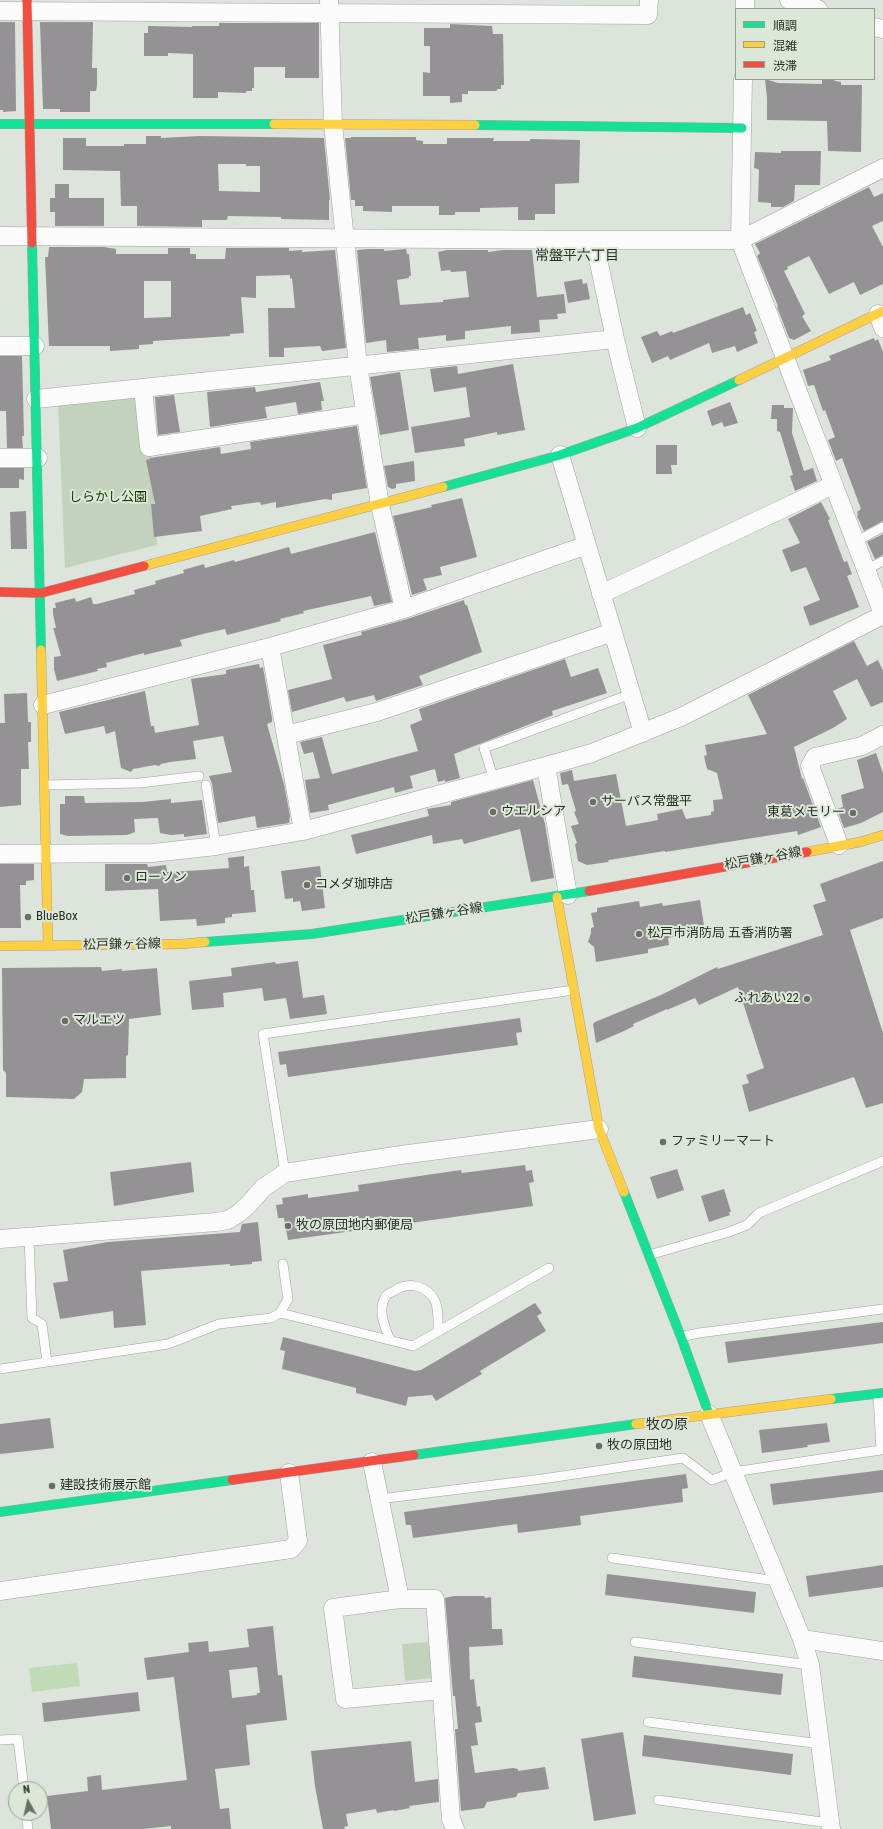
<!DOCTYPE html>
<meta charset="utf-8">
<style>
body{margin:0}
#map{position:relative;width:883px;height:1829px;overflow:hidden;background:#dde4db;font-family:"Roboto Condensed","Noto Sans JP",sans-serif}
canvas{display:block}
.legend{position:absolute;left:735px;top:8px;width:140px;height:72px;box-sizing:border-box;background:#dce8d7;border:1px solid #959e91;margin:0;padding:5px 7px;list-style:none;font-size:12px;color:#2a2f28}
.legend li{display:flex;align-items:center;gap:8px;height:20px}
.legend b{width:20px;border:1px solid #959e91}
.north{position:absolute;left:8px;top:1781px;width:40px;height:40px;box-sizing:border-box;background:#dce8d7;border:1px solid #959e91;border-radius:50%;rotate:352deg;font-size:11px;font-weight:700;line-height:16px;text-align:center;color:#2a2f28}
.north::after{content:'';display:block;margin:auto;width:14px;height:18px;background:#696e67;clip-path:polygon(50% 0,100% 100%,50% 72%,0 100%)}
</style>
<div id="map">
<canvas width="883" height="1829"></canvas>
<ul class="legend">
<li><b style="height:5px;background:#16e098"></b>順調</li>
<li><b style="height:5px;background:#ffcf43"></b>混雑</li>
<li><b style="height:5px;background:#f24e42"></b>渋滞</li>
</ul>
<div class="north">N</div>
</div>
<script>
const c = document.querySelector('canvas').getContext('2d');
c.lineJoin = 'round';
function fill(path, color) { c.fillStyle = color; c.fill(path, 'evenodd'); }
function strokePath(path, color, width, dash) { c.strokeStyle = color; c.lineWidth = width; c.lineCap = dash ? 'butt' : 'round'; c.setLineDash(dash || []); c.stroke(path); }
function write(font, color, halo, rows, align = 'center') {
  c.font = font + ' "Roboto Condensed","Noto Sans JP",sans-serif'; c.lineWidth = 4; c.setLineDash([]); c.textBaseline = 'middle'; c.strokeStyle = halo; c.fillStyle = color; for (const [text, x, y, turn = 0] of rows) {
    c.save(); c.translate(x, y); c.rotate((+turn || 0) * Math.PI / 180); c.textAlign = isNaN(turn) ? turn : align; if (halo) c.strokeText(text, 0, 0); c.fillText(text, 0, 0); c.restore();
  }
}
fill(new Path2D(`
 M147,392L157,545L65,568L58,403Z
 M430,1642L433,1678L405,1681L402,1644Z`), '#c2d2bd');
fill(new Path2D(`
 M77,1663L80,1686L32,1692L29,1668Z`), '#c0dcb7');
fill(new Path2D(`
 M0,22H15L16,111L3,112V110H0Z
 M40,22H93L92,68H97V86L96,91H90V112H60V109H43Z
 M219,23H319V78H285V67H254V88H252V91H246V93L218,92V98H193V54L168,53V56H144V33H148V26L192,27V26H219Z
 M450,24L492,26L493,34H503L504,85H501V89H497V91H468V94H462V102L450,103V96H423V72L430,73V46H424V28H450Z
 M765,79L778,83L822,84V79L834,80L835,81L841,82V85H862L861,152L828,151L827,121L767,120V98Z
 M146,136H161V138L200,136L324,138L330,200H329V220L281,219V217L228,216L227,220H202V227L137,226V206H121L120,171L63,170V138H86V146H124V144H146ZM218,164H246V166H260V192L219,191Z
 M351,137H416V140L423,141V144H447V138H494L493,141H530V139L580,140L579,183L555,184V214H535V220H518V207L480,208V212H455V215H439V206H392V212L363,211V206H355V200H351L345,138H351Z
 M781,151H821L820,185H795L794,201L783,207H771V203L758,202L759,170L758,169L754,168L755,152L781,153Z
 M55,184H69V198H104V226H55V212H50V198H55Z
 M869,187L874,197L883,193V221L872,226L883,247V284L860,295L854,282L829,294L809,256L787,267L788,269L784,271L805,314L802,316L811,331L794,340L789,338L777,307L778,306L757,256L760,253L755,244Z
 M49,247H104L116,249V254H168V248H190V254H196V259H225L226,248H289V251L302,250V252L335,250L346,348L322,351L320,346L284,348V357H269L268,308H295L292,278L290,279V275L256,276V298L241,297L244,333L230,334V336L153,341V344L139,345V349L110,351V346H49L45,257H48ZM144,281H171V317L144,318Z
 M368,249H384V251L406,249L407,254H409L411,276H409V278L397,280L400,305L443,302V300L469,297L466,271L451,272L450,270L441,271L438,252L447,250H488V252L503,250H532L537,297L564,294L566,313L557,314L558,319L539,320L540,332L511,334V326L465,331V339L446,341V335L418,338L419,349L387,352L386,340L366,343L357,250Z
 M582,279L583,284L587,283L590,299L568,303L564,282Z
 M743,307L746,315L750,313L757,331L754,332L758,343L737,352L735,346L712,353L709,343L670,360L668,356L652,363L641,337L657,331L660,336L672,331L673,333Z
 M874,338L875,341L878,339L883,352V521L864,531L857,516L858,515L857,512L861,509L842,458L836,461L828,440L835,437L825,410L823,411L814,385L808,386L803,370L831,360L829,356Z
 M0,356H22L24,436H22L23,448H7L6,411H0Z
 M513,364L525,430L497,435V432L464,439L465,446L415,453L411,427L470,417L466,387L434,392L430,369L457,366L458,374Z
 M400,372L409,430L380,435L370,377Z
 M320,382L324,401H321L322,410L298,414L296,402L265,407L267,418L210,427L207,392L255,387L256,392Z
 M174,395L180,432L158,435L155,397Z
 M730,402L738,423L724,427L722,422L712,426L707,411Z
 M772,405H784V408H793L792,433L804,471L813,468L817,481L795,491L790,476L793,475L780,432L777,431V419H771Z
 M357,426L367,488L332,494V500L325,499L276,508V502L261,505L260,502L231,506L232,509L200,516L202,531L154,537L151,504H155L146,460L150,459V458L220,447L221,454L251,449L250,442Z
 M656,445H677V465H671L672,474H656Z
 M414,461L415,481L396,484V488L392,489L388,487L384,466Z
 M0,468H24V480L19,479V488H0Z
 M462,498L477,557L440,567L442,575L423,579L427,590L412,595L393,516L432,507L431,505Z
 M821,502L830,519L828,520L844,562L847,561L852,574L847,576L859,607L810,626L803,607L820,600L806,567L791,572L782,550L800,543L788,519Z
 M26,511L27,549H11L10,512Z
 M375,532L392,602L374,606L371,596L303,611L304,613L280,619L281,621L227,635L225,629L207,633L180,640L182,646L144,655V653L106,663L107,667L97,669L98,671L57,681L54,669V657L61,656L54,631L53,628H56L53,614V608H56L55,603L75,598L76,602L91,597L93,604H97L135,594L134,590L156,584L155,581L184,573L183,570L204,564L205,568L234,560L235,562L289,547L291,554Z
 M883,534V555L875,559L867,542Z
 M464,600L465,605H467L482,652L419,676L423,685L376,701L374,695L346,702L344,697L292,712L288,690L332,679L323,645L362,635L361,632L407,619Z
 M854,641L867,666L878,660L883,671V702L871,707L857,679L833,691L847,719L833,728L794,747L802,779L803,778L821,827L798,835L797,831L665,852V851L609,860L608,862L587,865L578,861L575,844L577,843L571,826L579,824L574,812L576,811L568,784L562,785L560,773L572,770L574,781L616,774L626,826L658,820L657,814L682,809L686,819L711,815V812L714,811L713,800L723,799L717,773L707,769L704,756L707,755L705,745L767,734L748,695Z
 M565,659L571,677L598,668L607,693L552,711L553,715L454,754L460,778L445,782V780L438,782L435,769L410,776L413,788L395,793L394,787L328,805L329,810L310,813L305,780L320,778L313,752L304,754L300,742L322,737L332,774L418,751L410,725L422,720L419,709Z
 M259,664L260,668L263,667L272,718V722L267,724L284,784L290,816L289,823L257,828L255,816L218,823L212,784L209,776L232,772L223,736L193,741L196,759L170,762L161,764L159,766L155,765L133,769L131,772L121,768L115,731L106,734L104,726L65,734L59,712L145,691L151,726H154L155,733L199,725L191,679L226,674V670Z
 M27,693L28,722H31V742H28L29,769H21V805L0,807V723H5L4,694Z
 M876,753L883,773V812L861,823L844,828L837,809L843,807L841,795L864,788L857,760Z
 M533,780L545,824L554,878L531,882L520,829L464,844L462,839L433,844L432,835L356,854L351,835L429,816L427,809L451,805V802Z
 M65,796H84L85,803L143,802L171,799V803L202,800L207,834L184,837V834L171,835L160,833L158,818L134,819L135,832L127,835L68,836L60,834V804H65Z
 M244,856V867L249,866L251,890H254L256,912L232,914V917L225,918V923L197,926L196,919L160,921L158,889L105,891V864H147L148,867L166,865L167,872L203,870L229,868L228,858Z
 M883,861V918L850,930L883,1033V1103L866,1108L854,1077L749,1112L742,1085L749,1083L746,1075L764,1068L738,987L699,1005L695,998L667,1010V1009L633,1024L634,1026L624,1031L596,1043L593,1024L595,1022L661,995L717,967L718,969L823,935L813,905L826,901L820,884Z
 M0,864H34V880L26,881V885H20L21,928H0Z
 M320,866L325,908L302,911L300,901L293,902V898L285,899L281,871Z
 M700,900L704,926L685,930V934L668,938L669,945L648,949V953L596,962L594,947L588,942L591,933V928L594,927L591,913L597,912V908L639,901L640,907L662,903L663,906Z
 M298,961L303,998L324,995L327,1014L290,1019L286,998L264,1001L262,988L223,993L224,1007L192,1010L189,981L232,976L231,968L275,962L276,964Z
 M101,967L102,971L122,969V971L157,968L161,1015L129,1019L128,1055L126,1056V1078L84,1079L82,1092L74,1099L6,1097V1073L3,1070L2,968Z
 M520,1018L522,1032L516,1033L518,1045L288,1077L286,1064L280,1065L278,1052Z
 M191,1162L194,1192L114,1206L110,1172Z
 M525,1165L526,1171L532,1170L534,1182L529,1183L533,1206L288,1240L284,1218H278L276,1205L283,1204L282,1198L308,1194V1198L359,1191L358,1185L461,1170L462,1173Z
 M677,1169L684,1190L657,1199L650,1177Z
 M724,1189L731,1212H729L730,1215L709,1222L701,1196Z
 M258,1222L262,1261L252,1262V1264L230,1266V1264L141,1271L146,1325L114,1328L113,1311L60,1319L53,1283L68,1281L63,1250L108,1242L240,1232L242,1224Z
 M535,1303L542,1313L537,1316L546,1331L480,1371L482,1374L436,1401L432,1395L408,1397L406,1406L356,1393V1388L282,1369L285,1351L280,1350L283,1337L415,1371L421,1370Z
 M883,1322V1343L728,1363L725,1342Z
 M50,1418L54,1448L0,1454V1424Z
 M827,1423L830,1442L807,1445L808,1447L762,1453L759,1430Z
 M883,1470V1492L773,1505L770,1484Z
 M686,1474L688,1488L682,1489L683,1502L580,1516L581,1525L518,1533L517,1524L413,1538L411,1525H406L404,1512Z
 M883,1565V1587L809,1597L806,1576Z
 M607,1574L756,1592L754,1613L605,1595Z
 M454,1596H484L485,1598L491,1597L492,1629H502L503,1645L469,1647L470,1680L474,1679L477,1707L480,1706L482,1722L475,1723L478,1745L471,1746L475,1773L513,1768L518,1769V1771L545,1767L549,1789L518,1793L516,1797L487,1802L484,1808L461,1811L455,1729H458L455,1696H453L445,1598Z
 M273,1626L278,1675H282L287,1720L246,1725L250,1765L215,1769L220,1809L229,1808L231,1829H171V1826L144,1829H51L47,1796L88,1791L87,1777L101,1775L102,1790L187,1780L174,1677L147,1680L144,1658L189,1652L188,1643L208,1641L209,1652L249,1647L247,1629ZM257,1667L260,1693H257V1695L232,1698L229,1670Z
 M634,1656L783,1674L781,1695L632,1677Z
 M138,1692L140,1711L44,1722L42,1703Z
 M623,1732L636,1814L594,1821L581,1739Z
 M644,1735L793,1754L791,1775L642,1756Z
 M411,1741L415,1782L438,1779L439,1802L409,1806L410,1808L394,1811V1810L377,1813L376,1809L346,1814L348,1826L344,1827L345,1829H323L315,1786L311,1751Z`), '#949295');
const lane = new Path2D(`
 M855,542L883,527
 M866,570L883,561
 M494,780L484,748L631,694
 M45,785L140,783L199,776
 M206,785L216,846
 M285,1173L263,1034L574,990
 M29,1237L32,1318L42,1324L47,1362
 M649,1255L729,1232L747,1225L759,1213L883,1161
 M280,1313L413,1346L549,1268
 M681,1337L699,1333L883,1309
 M390,1340C385,1328 377,1309 386,1296C387,1294 392,1292 394,1291C408,1281 427,1285 435,1301C439,1309 438,1323 438,1332
 M0,1369L168,1344L219,1324L271,1318L280,1313L288,1299L283,1264
 M379,1499L542,1479L683,1458L712,1480L733,1472L881,1450L878,1394
 M612,1558L777,1581
 M635,1642L810,1665
 M648,1722L821,1744
 M0,1740L18,1739L24,1789
 M658,1800L830,1823
 M26,1813L28,1829`);
const street = new Path2D(`
 M329,0L333,124L358,366L380,505L404,609
 M789,0L818,9
 M745,9V0
 M0,11L648,15L649,0
 M874,27L883,29
 M743,79L740,240L883,614
 M0,236L594,240H740L883,168
 M594,240L615,339L637,428
 M878,314L883,328
 M0,346H35
 M143,388L149,447L366,414
 M36,399L615,339
 M560,455L643,733
 M0,458H38
 M601,594L833,485
 M270,647L303,831
 M43,705L270,647L404,609L587,545
 M286,735L377,712L613,632
 M546,766L568,895
 M839,845L810,766L815,757L862,746L883,735
 M0,854L153,853L216,846L303,831L546,766L592,753L681,717L883,615
 M0,1239L216,1222L228,1220L239,1213L249,1204L263,1188L285,1173L401,1155L599,1129
 M709,1414L802,1639L810,1665L831,1829
 M372,1462L400,1599H435L451,1819L455,1829
 M0,1591L291,1549L298,1541L289,1473
 M400,1599L333,1608L345,1699L441,1690
 M802,1639L883,1651`);
const fast = new Path2D(`
 M0,124H274
 M475,125L742,128
 M32,243L41,650
 M443,487L560,455L637,428L739,380
 M205,942L312,934L589,891
 M624,1192L681,1337L709,1414
 M831,1399L883,1393
 M414,1455L636,1424
 M0,1512L232,1480`);
const slow = new Path2D(`
 M274,124L475,125
 M739,380L883,311
 M144,566L443,487
 M41,650L48,945
 M807,852L860,842L883,835
 M557,897L599,1129L624,1192
 M0,946L181,944L205,942
 M636,1424L831,1399`);
const jam = new Path2D(`
 M27,0L32,243
 M0,592L41,593L144,566
 M589,891L807,852
 M232,1480L414,1455`);
strokePath(lane, '#9ea49d', 10);
strokePath(street, '#9ea49d', 19);
strokePath(fast, '#9ea49d', 10);
strokePath(slow, '#9ea49d', 10);
strokePath(jam, '#9ea49d', 10);
strokePath(lane, '#fafbfa', 9);
strokePath(street, '#fafbfa', 18);
strokePath(fast, '#16e098', 9);
strokePath(slow, '#ffcf43', 9);
strokePath(jam, '#f24e42', 9);
for (const [x, y, r, color] of [
 [593,802,4,"#696e67"],
 [493,812,4,"#696e67"],
 [853,813,4,"#696e67"],
 [127,878,4,"#696e67"],
 [307,885,4,"#696e67"],
 [28,917,4,"#696e67"],
 [639,934,4,"#696e67"],
 [807,999,4,"#696e67"],
 [65,1021,4,"#696e67"],
 [663,1142,4,"#696e67"],
 [288,1226,4,"#696e67"],
 [599,1446,4,"#696e67"],
 [52,1486,4,"#696e67"]
]) { const dot = new Path2D(); dot.arc(x, y, r, 0, 2 * Math.PI); c.fillStyle = color; c.fill(dot); strokePath(dot, '#dce8d7', 1.5); }
write('13px', '#123401', '#dce8d7', [
 ["しらかし公園",108,498]
]);
write('13px', '#2a2f28', '#dce8d7', [
 ["サーパス常盤平",601,802],
 ["ウエルシア",501,812],
 ["東葛メモリー",845,813,"right"],
 ["ローソン",135,878],
 ["コメダ珈琲店",315,885],
 ["BlueBox",36,917],
 ["松戸市消防局 五香消防署",647,934],
 ["ふれあい22",799,999,"right"],
 ["マルエツ",73,1021],
 ["ファミリーマート",671,1142],
 ["牧の原団地内郵便局",296,1226],
 ["牧の原団地",607,1446],
 ["建設技術展示館",60,1486]
], 'left');
write('13px', '#2a2f28', '#dce8d7', [
 ["松戸鎌ヶ谷線",763,859,-10],
 ["松戸鎌ヶ谷線",444,914,-9],
 ["松戸鎌ヶ谷線",122,945,-1]
]);
write('14px', '#2a2f28', '#dce8d7', [
 ["常盤平六丁目",577,256],
 ["牧の原",667,1425]
]);
</script>
